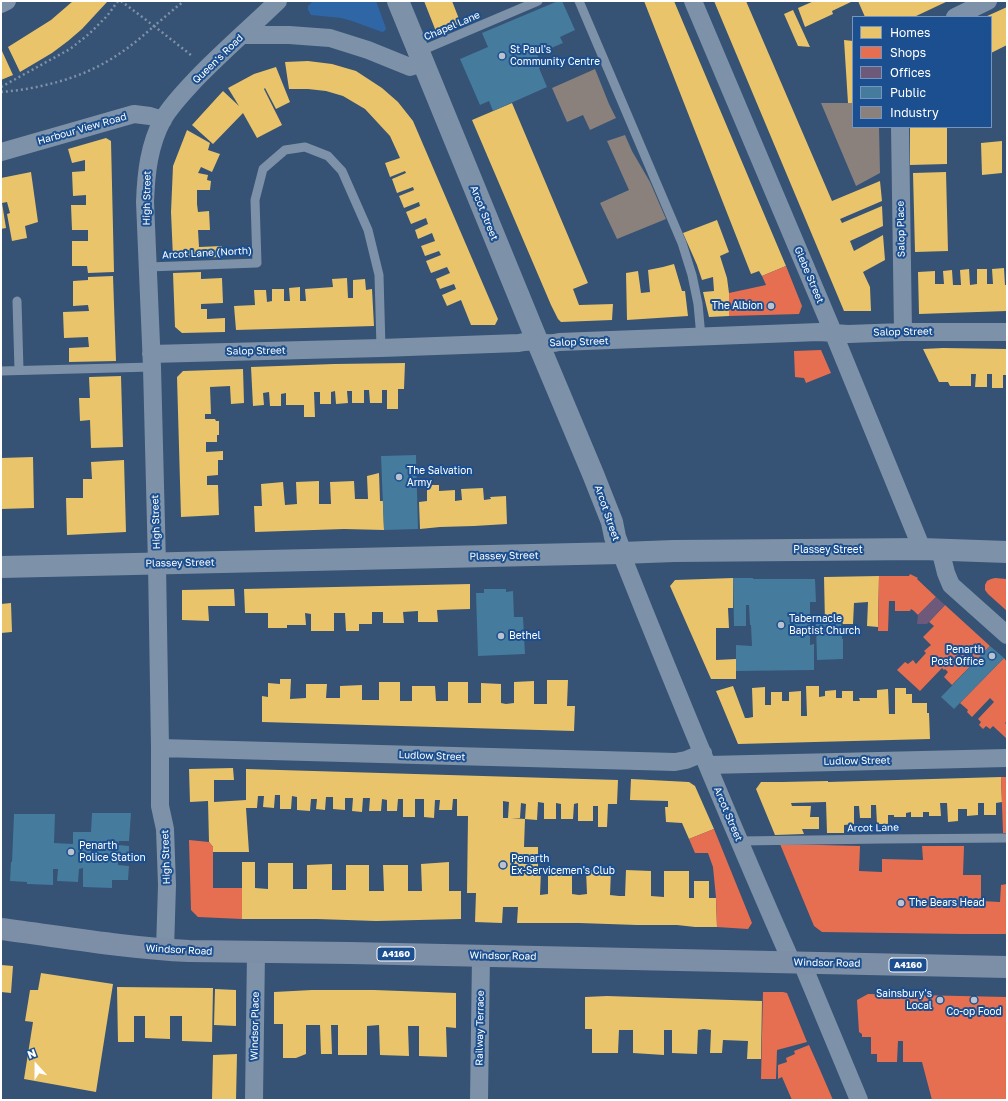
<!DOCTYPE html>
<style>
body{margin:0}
#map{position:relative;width:1008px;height:1101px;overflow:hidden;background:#365274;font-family:"Golos Text",sans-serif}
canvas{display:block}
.frame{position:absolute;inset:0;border:2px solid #fff;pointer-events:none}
.legend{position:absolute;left:852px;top:16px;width:140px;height:112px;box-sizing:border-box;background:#1b4f8f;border:1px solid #7695bc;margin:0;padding:5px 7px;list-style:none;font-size:12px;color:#fff}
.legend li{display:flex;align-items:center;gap:8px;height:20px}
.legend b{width:20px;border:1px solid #7695bc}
.north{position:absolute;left:16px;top:1045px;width:40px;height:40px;-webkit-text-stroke:3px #1b4f8f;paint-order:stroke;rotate:339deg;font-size:11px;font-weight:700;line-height:16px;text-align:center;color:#fff}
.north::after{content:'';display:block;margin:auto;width:14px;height:18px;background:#fff;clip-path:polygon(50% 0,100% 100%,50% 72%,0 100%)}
</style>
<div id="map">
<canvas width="1008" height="1101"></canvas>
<div class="frame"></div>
<ul class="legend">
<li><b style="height:11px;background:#e9c46a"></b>Homes</li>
<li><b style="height:11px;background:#e76f51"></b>Shops</li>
<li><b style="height:11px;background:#6d597a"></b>Offices</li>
<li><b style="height:11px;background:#457b9d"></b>Public</li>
<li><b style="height:11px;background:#8a817c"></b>Industry</li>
</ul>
<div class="north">N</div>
</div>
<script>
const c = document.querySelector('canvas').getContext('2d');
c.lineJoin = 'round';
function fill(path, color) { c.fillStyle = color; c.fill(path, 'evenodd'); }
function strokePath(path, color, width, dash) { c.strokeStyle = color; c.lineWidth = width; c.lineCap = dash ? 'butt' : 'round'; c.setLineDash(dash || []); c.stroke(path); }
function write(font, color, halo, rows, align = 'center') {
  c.font = font + ' "Golos Text",sans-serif'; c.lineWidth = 4; c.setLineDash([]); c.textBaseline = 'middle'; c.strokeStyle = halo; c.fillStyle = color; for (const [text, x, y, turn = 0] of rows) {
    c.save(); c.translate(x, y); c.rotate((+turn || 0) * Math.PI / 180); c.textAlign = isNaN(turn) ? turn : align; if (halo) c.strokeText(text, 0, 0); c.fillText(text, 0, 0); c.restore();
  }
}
fill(new Path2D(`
 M313,1H376L386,28L385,31L382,32L352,21L341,18L311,15L308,10V6Z`), '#2f66a5');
fill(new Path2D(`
 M73,1L107,2L82,29L68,41L52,53L20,72L8,47L51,20Z
 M424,1H452L461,24L437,34Z
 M644,1H674L786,266L762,276L759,271L751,274Z
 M714,1H746L832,201L880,181L882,201L840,219L842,223L882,206L883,226L850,241L854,251L883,235L885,260L863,272L870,287L871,311H844Z
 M814,1H853L832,11L833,14L805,27L798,8Z
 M858,1H948L914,17H865Z
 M1007,7V45L991,53V17H985Z
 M793,10L810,47L798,46L784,14Z
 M844,40L853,41V103H848Z
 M2,51L13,75L1,80V52Z
 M308,61L332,64L356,71L382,88L398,102L413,121L498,319L495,325H471L461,300L447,306L442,295L456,289L454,284L440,289L436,279L450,273L447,267L431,273L426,261L441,255L439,251L425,256L421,246L435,241L432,233L418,239L415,230L428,224L426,218L411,224L406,212L420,206L419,202L404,208L399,196L414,190L413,187L397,193L392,179L406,173L405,171L390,177L385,163L400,158L390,136L365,109L343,96L326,91L308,89H289L285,62Z
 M276,67L290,102L276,109L265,88L264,89L282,125L257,138L243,113L213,144L192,125L223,91L239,106L228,88L254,74Z
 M512,103L588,283L573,289L579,305L613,304L612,320L561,322L558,319L551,305L472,120Z
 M910,127H947V164L910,165Z
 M187,130L210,143L208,150L220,154L212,172L201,167L198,173L208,175L207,180L211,181L210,190H197V204L198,212L209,211L210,230H198L199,247L222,246V257L173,258L171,212L173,166Z
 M106,138L111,141L114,272L88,273L87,266H72V241H88V230H72L71,205H86V195L73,196L72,172L85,171V160L72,163L68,149Z
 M1002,141V173L982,175L981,143Z
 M31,172L38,222L25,226L27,238L12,241L7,214L10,213L7,202L2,203L6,228L1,229V178Z
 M946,172L948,251L915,252L913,173Z
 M717,220L729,252L720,256L727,278L729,293V316L709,317L703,292L714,291L713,277L702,280L697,265L683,233Z
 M674,264L682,291H685L688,316L627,320L626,273L638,271L641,293L650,292L648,270L663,267Z
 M1004,268L1005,285H1007V311L919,314L918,272L935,271V284H944L943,271L952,270L953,285H961L960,270L969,269L970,285L977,284V269H987V284H993L992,269Z
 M201,272V279L222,278L223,303L201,304V309H207V319L225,318V332L182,333L175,327L173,273Z
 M113,276L116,361L69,362V348L89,347L88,337L64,338L63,312L89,311L88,305L73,306V281L88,280V277Z
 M347,278L348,298H353V280L365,279L366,290L372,289L374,326L236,330L234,306L255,305L254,290H266L267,302L272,301V289H284V301H290L289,288L300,287V301H306L305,289L333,287L332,279Z
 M943,348L1007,349V375H1003V388H992V374H987V387H975L976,374H971V386H950L948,382H939L923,349Z
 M405,363L404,389H398V409H387V390H382V403H370L369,390H364V403H352V391H347L348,403L336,404L335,391L331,392V404H320V392H314L315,417H304V405H286V393L281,394V406H270L269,392L263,393L264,405L253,406L251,367L334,364Z
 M243,369L244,403L231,404L230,386L210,387L211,414H205V419H215L216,421H219V435H217V442H206V452L223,451V460H218V475L207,476V485H218L219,515L181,517L177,377L183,371Z
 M121,376L123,447L91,448L90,420L80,421L79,398H90L89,377Z
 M33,457L34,508L1,509V458Z
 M124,460L126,532L67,535L66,498H83V479H92L91,462Z
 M379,473L380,501H383L384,530L344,529L255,532L254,506H262L261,484L283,482L285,505L297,504L296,482L319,481V504H331L330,482L354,481L355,499H368L367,476Z
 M427,485H439V491L455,490V501L462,500L461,489L483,488L484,500L491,499L490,497L506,496L507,524L474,526L440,527L420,529L419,502L427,501Z
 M879,576L878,627L867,626L868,602L854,603L853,624H843L842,622L825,623L824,577Z
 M733,578V608H728L729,628H716V660L736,659V679H711L670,586L675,580Z
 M470,584V609L437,610L438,622H418V611L403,612L404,623H383V612H372V624H359V631H346L345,613H334V631H311V614L305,613L306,625H287V628H268V613H245L244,589Z
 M234,589L235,606H208L209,621L182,620V590Z
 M11,603L12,632L1,633V604Z
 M280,679H291L290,699L306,698V684H327L326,698H340V686L362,685V700H379V682H400V701H412V686H435L436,701H448V682H468V703H481V683L501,684V703L506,704L514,703V682L534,681V704H547V680H568L567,706H575L574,731L262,722V696L268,697V683L280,684Z
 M733,686L745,718H748L753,717L752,688L765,687V705H771V692H782V701H789V692L801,691V716H807L806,686H819V697L825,696V691L836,690V698H842V691H853V701H860L859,698H877V690L888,689L889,714H895V688H906V694H912V703H927V713H929L930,739L738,744L716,691Z
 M233,768L234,780H214V802L246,800V769L618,780L617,804H608L607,827H598V806H593V821H578V803L574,804L573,819H561V804L556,803V819H544V803L538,802L537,820L525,819L526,804L521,803L520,818H511L525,819L524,847H538V870H541L540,895L548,894V869H572V894L579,895L587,894L586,870H611L610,895L619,896H625L626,870L651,871V896L664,897V871H689V898H694V881H709V898H716L717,927H695L677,925H637L579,923V918V923H517L518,907H503L502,923L475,922L476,893H467L468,816H457V799H453L452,810H439L440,800H435L434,818L424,817V799H415V817H403V799H398L397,811H387V800L382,799L381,811H369L370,798H363L362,812L352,811L353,798H345V810L333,809V797H326L325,810L316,809L317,799H311L310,811L297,810V797L292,796L291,809H280V795H275L274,808L263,807L264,796H258L257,808H246L249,852H213V847L209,842L208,801L190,802L189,769ZM503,801L509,802L508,818H503Z
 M1001,777L1002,802L996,803V815H984V803H978V815L967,816V809H958V821L948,822L947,803H940L941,816H929V812H923V817H911V812L906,813V817H894V815H888V824H877L876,805H871V818H860L859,806H854V824L844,825V833H827L826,802L791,803L792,806H811L810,817H819V829H802L804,834L775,835L756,789L761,782H782L828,781V782Z
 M631,779L689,782L695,786L714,829L689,839L682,823L666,822L665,807H668V801L630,800Z
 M242,862H255V888L268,889V863H293V889H307V865L332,864V890H346V865H369V891H384L383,865H408V891H422L421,864L449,862V891H461V919L376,921L317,919H242Z
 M1,965L13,966L11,993L1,992Z
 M41,973L113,984L96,1092L24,1079L33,1022L25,1021L30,990H38Z
 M117,987L213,988L212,1042L182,1041V1016H170V1039L145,1038V1016H134V1042H118Z
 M215,989L236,990V1026L214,1025Z
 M312,990H374L456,993V1028L446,1027L447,1057L419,1056V1026H408L409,1056L380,1055L379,1025L367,1026V1055H338V1025H331L332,1054H321L320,1025H306V1054L296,1058H283V1024H274V992Z
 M607,996L762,1001L761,1059H747L748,1041L723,1040L722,1053H710L711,1030L704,1029L698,1030L697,1054L672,1053V1030H664V1055L633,1053V1030H619L618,1053H592V1029H585V997Z
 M237,1054L236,1100H212L213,1055Z`), '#e9c46a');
fill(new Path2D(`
 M786,266L802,306L799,314L729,316V293L766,285L762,276Z
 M821,350L831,373L806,383L804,378L795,377L794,351Z
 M910,574L918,578L917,579L936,597L918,615L914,611L911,609L910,611H895V601H889L888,631H878L879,576H909Z
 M995,578L1007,579V611L988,594L985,590V585L987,581L991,579Z
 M945,605L990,646L952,685L944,677L948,672L945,669L944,670L942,668L920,691L897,670L905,662L908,664L913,660L916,664L926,653L924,651L931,645L923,637L934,626L929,622Z
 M1004,658L1007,662V721L1005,723L1007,725V736L1006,738L993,726L990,729L986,726L983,729L979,725L981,722L978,719L994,702L990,698L972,717L967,712L968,710L960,703Z
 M1001,777H1007V833H1003Z
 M714,829L752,923L748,929L717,927L716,898L713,867L708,853H695L689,839Z
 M189,840L209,842L213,847V888H242V919L198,917L191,910Z
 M780,844L860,846L859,871L882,872V859L923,860L922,846H964L963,875H981V901L1000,902L1001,885L1007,884V934H963L822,932L814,926Z
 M763,992H783L787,993L807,1042L777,1050L776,1079H761Z
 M868,994L1007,997V1100H932L922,1062H903V1041H898L897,1062H877V1054H871V1037H862V1034L859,1032L857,1000Z
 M809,1045L817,1063L833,1100H792L782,1077L778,1079V1065L787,1062L786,1058L795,1054L794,1051Z`), '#e76f51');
fill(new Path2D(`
 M936,597L945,605L927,624H917L918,615Z`), '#6d597a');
fill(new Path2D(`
 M558,1H562L575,30L560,37L563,43L537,54L542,66L539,68L547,87L493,111L489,101L480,105L460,59L488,47L482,33Z
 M416,455L418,529L384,530L381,456Z
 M733,578H753V579H815L816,602H810V645L814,644V670L736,671V645L752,646L751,625H750L749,605H746V626H734Z
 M484,589H506V592L513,591L514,617H523L525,654L478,656L476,593H484Z
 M841,622L842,639H843V659L817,660L816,623Z
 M990,646L1004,658L954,709L941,697Z
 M92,813H131L129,841H119L118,845L129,846V859H118V865L129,866L128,880H112V888L83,887V868L79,869L78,882L57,881L58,869H53V885L27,884V882L10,881L11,862H12L14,814H55L54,843L73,844V832H91Z`), '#457b9d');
fill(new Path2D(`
 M595,69L609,104L616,118L590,130L583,115L567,122L552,88Z
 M821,103H853V127H879L880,173L856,186Z
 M625,135L632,151L650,182L666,219L617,239L600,203L629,190L607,141Z`), '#8a817c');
strokePath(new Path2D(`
 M121,1L154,26L179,5L184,1
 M1,87L70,49L89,34L107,16L118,1
 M1,92C14,91 28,89 41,86C88,76 119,58 154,26L191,55`), '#7d92a8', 2.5, [2, 3]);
strokePath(new Path2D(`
 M579,1L682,243L692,275L698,304L701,337
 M418,52L538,1
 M148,267L257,263L255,200L263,169L285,150L305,147L328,156L342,171L368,230L379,275L381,348
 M17,301L19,370
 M1,371L152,367
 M740,841L883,839L1007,838`), '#7d92a8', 9);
strokePath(new Path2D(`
 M693,1L833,332L922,549
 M1,4L7,1
 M955,17L988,1
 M242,35H289L330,38L368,50L410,67L423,63
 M900,127L903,332
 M1,152L134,114L150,116L163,120
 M151,354L381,348L519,343C532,339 546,346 559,342L819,332L848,334L903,332H1007
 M940,549L946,573L951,585L1007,635
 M621,553C676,691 732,827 792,963
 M160,748L675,762L686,760L703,753
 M708,765L1007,758
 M165,950L167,885L165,829L160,806V748L157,564L152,367L145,202C146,173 149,145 163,119C172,104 184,92 196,79C222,52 251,27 278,1
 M802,963L859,1100
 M254,1100L256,952
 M479,1100L481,956`), '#7d92a8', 18);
strokePath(new Path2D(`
 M398,1L538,343L593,474L612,522L615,537L621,553
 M1,567L621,553L674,551L922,549L1007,552`), '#7d92a8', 22);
strokePath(new Path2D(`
 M1,929C63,937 126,948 189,951L350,953L1007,967`), '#7d8ea7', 22);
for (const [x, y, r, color] of [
 [502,56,4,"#b9c2ce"],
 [771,306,4,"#b9c2ce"],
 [399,477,4,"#b9c2ce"],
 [781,625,4,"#b9c2ce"],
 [501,636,4,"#b9c2ce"],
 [992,656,4,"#b9c2ce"],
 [71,852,4,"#b9c2ce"],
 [503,865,4,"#b9c2ce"],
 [901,903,4,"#b9c2ce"],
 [940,1000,4,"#b9c2ce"],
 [974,1000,4,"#b9c2ce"]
]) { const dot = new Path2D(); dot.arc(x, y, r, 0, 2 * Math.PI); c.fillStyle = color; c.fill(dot); strokePath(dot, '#1b4f8f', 1.5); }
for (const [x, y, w] of [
 [396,954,38],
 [908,965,38]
]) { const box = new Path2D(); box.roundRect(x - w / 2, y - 7, w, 14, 3); c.fillStyle = '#1b4f8f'; c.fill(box); strokePath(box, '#fff', 1); }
write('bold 9px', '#fff', null, [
 ["A4160",396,954],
 ["A4160",908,965]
]);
write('10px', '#fff', '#1b4f8f', [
 ["Chapel Lane",452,26,-23],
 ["Queen's Road",218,59,-44],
 ["Harbour View Road",82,129,-16],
 ["High Street",147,198,-89],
 ["Arcot Street",484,213,68],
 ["Salop Place",901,229,-91],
 ["Arcot Lane (North)",207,253,-3],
 ["Glebe Street",809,275,67],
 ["Salop Street",903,332,-1],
 ["Salop Street",579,342,-2],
 ["Salop Street",256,351,-1],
 ["Arcot Street",607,513,71],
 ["High Street",156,522,-92],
 ["Plassey Street",828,550],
 ["Plassey Street",504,556,-1],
 ["Plassey Street",180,563,-1],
 ["Ludlow Street",432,756,2],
 ["Ludlow Street",857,761,-1],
 ["Arcot Street",728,814,67],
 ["Arcot Lane",873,828,-1],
 ["High Street",166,857,-92],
 ["Windsor Road",179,950,3],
 ["Windsor Road",503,956,1],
 ["Windsor Road",827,963,1],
 ["Windsor Place",255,1026,-89],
 ["Railway Terrace",480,1028,-89]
]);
write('10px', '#fff', '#1b4f8f', [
 ["St Paul's",510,50],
 ["Community Centre",510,62],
 ["The Albion",763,306,"right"],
 ["The Salvation",407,471],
 ["Army",407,483],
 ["Tabernacle",789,619],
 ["Baptist Church",789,631],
 ["Bethel",509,636],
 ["Penarth",984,650,"right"],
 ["Post Office",984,662,"right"],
 ["Penarth",79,846],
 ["Police Station",79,858],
 ["Penarth",511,859],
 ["Ex-Servicemen's Club",511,871],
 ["The Bears Head",909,903],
 ["Sainsbury's",932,994,"right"],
 ["Local",932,1006,"right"],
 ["Co-op Food",974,1012,"center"]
], 'left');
</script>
